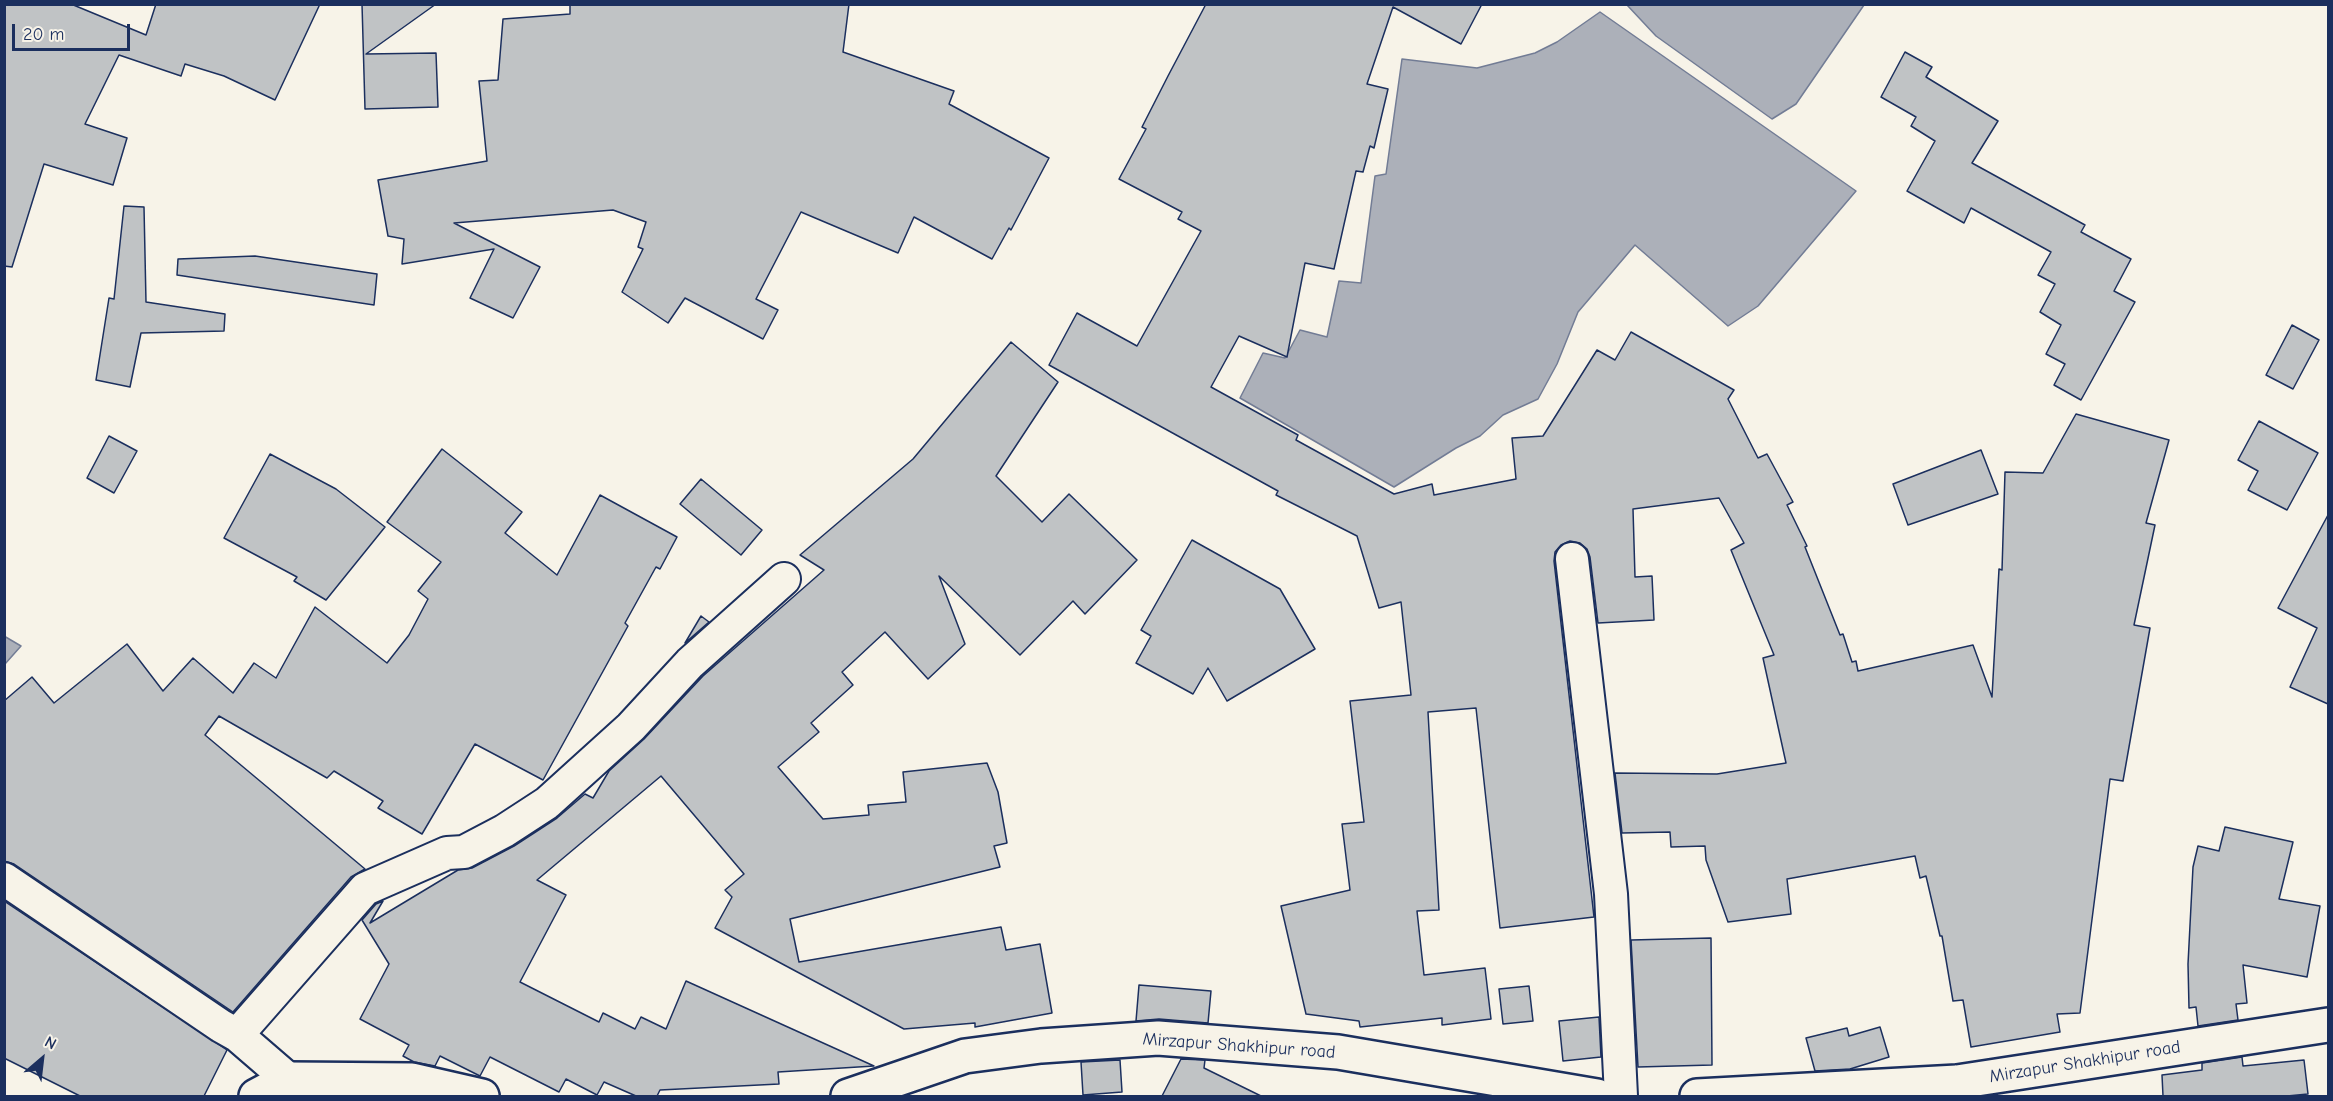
<!DOCTYPE html>
<style>
body{margin:0}
#map{position:relative;width:2333px;height:1101px;overflow:hidden;background:#f7f3e8;font-family:"Comic Neue",sans-serif}
canvas{display:block}
.frame{position:absolute;inset:0;border:6px solid #1b2f5e;pointer-events:none}
.north{position:absolute;left:12px;top:1029px;width:60px;height:60px;-webkit-text-stroke:4px #f7f3e8;paint-order:stroke;rotate:28deg;font-size:16px;font-weight:700;line-height:24px;text-align:center;color:#1b2f5e}
.north::after{content:'';display:block;margin:auto;width:21px;height:27px;background:#1b2f5e;clip-path:polygon(50% 0,100% 100%,50% 72%,0 100%)}
.scale{position:absolute;left:12px;top:24px;width:118px;height:27px;box-sizing:border-box;border:3px solid #1b2f5e;border-top:0;padding-left:8px;font-size:18px;line-height:21px;white-space:nowrap;color:#1b2f5e;-webkit-text-stroke:4px #f7f3e8;paint-order:stroke}
</style>
<div id="map">
<canvas width="2333" height="1101"></canvas>
<div class="frame"></div>
<div class="north">N</div>
<div class="scale">20 m</div>
</div>
<script>
const c = document.querySelector('canvas').getContext('2d');
c.lineJoin = 'round';
function fill(path, color) { c.fillStyle = color; c.fill(path, 'evenodd'); }
function strokePath(path, color, width, dash) { c.strokeStyle = color; c.lineWidth = width; c.lineCap = dash ? 'butt' : 'round'; c.setLineDash(dash || []); c.stroke(path); }
function write(font, color, halo, rows, align = 'center') {
  c.font = font + ' "Comic Neue",sans-serif'; c.lineWidth = 4.5; c.setLineDash([]); c.textBaseline = 'middle'; c.strokeStyle = halo; c.fillStyle = color; for (const [text, x, y, turn = 0] of rows) {
    c.save(); c.translate(x, y); c.rotate((+turn || 0) * Math.PI / 180); c.textAlign = isNaN(turn) ? turn : align; if (halo) c.strokeText(text, 0, 0); c.fillText(text, 0, 0); c.restore();
  }
}
const water = new Path2D(`
 M1627,5H1864L1796,104L1772,119L1656,36Z
 M1600,12L1856,191L1758,306L1728,326L1635,245L1578,312L1557,364L1538,399L1503,415L1480,436L1456,448L1394,487L1240,398L1263,353L1285,358L1300,330L1327,337L1339,281L1361,283L1375,176L1386,174L1402,59L1477,68L1535,53L1557,42Z
 M4,636L21,646L5,664H4Z`);
fill(water, '#acb0b9');
strokePath(water, '#727c95', 1.5);
const building = new Path2D(`
 M4,4H71L146,35L156,4H320L275,100L224,76L185,64L181,76L119,55L85,124L127,138L113,185L44,164L12,267L4,266Z
 M362,4H436L366,54L436,53L438,107L365,109Z
 M570,4H849L843,52L954,91L949,104L1049,158L1011,230L1009,228L992,259L914,217L898,253L801,212L756,299L778,310L763,339L685,298L668,323L622,292L643,249L638,247L646,222L613,210L454,223L540,267L513,318L470,298L494,249L402,264L404,239L388,236L378,180L487,161L479,81L498,80L503,19L570,14Z
 M1206,4H1482L1461,44L1393,7L1367,84L1388,89L1374,148L1370,146L1363,172L1356,171L1334,269L1305,263L1287,357L1239,336L1211,387L1298,435L1296,440L1394,494L1432,484L1434,495L1516,479L1512,438L1543,436L1597,350L1615,360L1631,332L1734,390L1728,399L1758,458L1767,454L1793,502L1787,505L1807,546L1805,547L1840,635L1843,634L1852,662L1856,661L1858,671L1973,645L1992,697L1999,569L2002,570L2005,472L2043,473L2076,414L2169,440L2146,523L2155,525L2134,625L2150,628L2123,781L2110,779L2080,1013L2057,1014L2060,1032L1971,1047L1963,1000L1953,1001L1942,936H1940L1926,876L1920,878L1915,856L1787,879L1791,914L1728,922L1706,860L1705,846L1671,847L1670,832L1622,833L1615,773L1717,774L1786,763L1763,658L1774,655L1731,550L1744,543L1719,498L1633,509L1635,577L1652,576L1654,620L1598,623L1590,557L1587,549L1580,543L1570,541L1561,545L1555,552L1554,561L1594,917L1500,928L1476,708L1428,712L1439,910L1417,911L1424,975L1485,968L1491,1019L1442,1025V1018L1360,1027L1359,1021L1306,1014L1281,906L1350,890L1342,824L1364,822L1350,701L1411,695L1401,602L1379,608L1357,536L1276,495L1278,491L1049,365L1077,313L1137,346L1201,231L1178,219L1182,212L1119,179L1146,129L1142,127L1168,76Z
 M1905,52L1932,67L1926,77L1998,121L1972,163L2085,225L2081,232L2131,259L2114,291L2135,302L2081,400L2054,385L2065,364L2046,354L2061,325L2040,312L2055,284L2038,275L2051,252L1971,208L1964,223L1907,191L1935,141L1911,126L1916,117L1881,97Z
 M124,206L144,207L146,302L225,314L224,331L141,333L130,387L96,380L109,298L114,299Z
 M255,256L377,274L374,305L177,275L178,259Z
 M2292,325L2319,340L2293,389L2266,375Z
 M1011,342L1058,382L996,476L1042,522L1069,494L1137,560L1085,614L1073,601L1020,655L939,576L965,644L928,679L885,632L842,672L853,685L811,723L819,732L778,767L823,819L869,815L868,805L906,802L903,772L987,763L998,792L1007,843L994,846L1000,867L790,919L799,962L1001,927L1006,950L1040,944L1052,1013L975,1027V1023L904,1029L715,928L732,897L725,890L744,874L661,776L537,880L566,895L520,982L599,1022L603,1013L635,1029L641,1017L666,1029L686,981L874,1066L778,1072L779,1084L660,1090L657,1096H636L604,1082L597,1095L566,1079L559,1092L490,1057L480,1076L440,1056L435,1066L414,1062L403,1056L409,1045L360,1019L389,964L362,920L376,904L383,901L370,923L458,870L472,868L514,846L557,818L585,794L593,798L609,771L644,739L703,676L824,570L800,555L913,459Z
 M2259,421L2318,453L2287,510L2248,490L2258,471L2238,460Z
 M109,436L137,451L114,493L87,478Z
 M442,449L522,512L505,533L557,575L600,495L677,537L660,569L656,567L625,623L628,626L543,780L475,744L422,834L378,808L383,801L334,771L327,778L219,716L205,735L365,869L351,877L233,1012L14,864L4,861V701L32,677L54,703L127,644L163,691L193,658L233,693L254,663L276,678L315,607L387,663L409,635L428,599L418,591L441,562L387,522Z
 M1981,450L1998,494L1908,525L1893,484Z
 M270,454L336,489L385,527L326,600L294,581L297,577L224,538Z
 M701,479L762,530L741,555L680,504Z
 M2328,515V704L2290,687L2317,628L2278,608Z
 M1192,540L1280,589L1315,649L1227,701L1208,668L1193,694L1136,663L1151,636L1141,630Z
 M701,616L709,622L685,643Z
 M2225,827L2293,842L2279,899L2320,906L2307,977L2243,965L2247,1003L2236,1004L2238,1020L2198,1026L2196,1007L2189,1008L2188,964L2193,867L2198,846L2219,851Z
 M4,901L227,1050L204,1096H80L4,1058Z
 M1711,938L1712,1065L1638,1067L1631,940Z
 M1139,985L1211,991L1208,1023L1159,1019L1136,1021Z
 M1529,986L1533,1021L1503,1024L1499,989Z
 M1599,1017L1601,1057L1563,1061L1559,1021Z
 M1880,1027L1889,1057L1850,1069L1815,1071L1806,1038L1847,1028L1849,1036Z
 M2242,1057L2243,1066L2304,1060L2308,1094L2287,1096H2163L2162,1075L2202,1070V1063Z
 M1181,1059L1205,1060L1204,1068L1261,1096H1162Z
 M1120,1060L1122,1092L1083,1095L1081,1062Z`);
fill(building, '#c0c3c5');
strokePath(building, '#1b2f5e', 1.5);
const street = new Path2D(`
 M1572,559L1611,894L1621,1096
 M4,879L221,1026L237,1035L288,1079
 M237,1035L365,889L447,853L464,852L504,831L547,803L631,727L690,663L784,579`);
const secondary = new Path2D(`
 M256,1096L288,1079L412,1080L482,1096
 M848,1096L965,1056L1041,1046L1158,1038L1338,1052L1597,1096
 M1697,1096L1957,1082L2328,1025`);
strokePath(street, '#1b2f5e', 36);
strokePath(secondary, '#1b2f5e', 38);
strokePath(street, '#f7f3e8', 32);
strokePath(secondary, '#f7f3e8', 33);
write('18px', '#1b2f5e', '#f7f3e8', [
 ["Mirzapur Shakhipur road",1239,1046,4],
 ["Mirzapur Shakhipur road",2085,1062,-9]
]);
</script>
